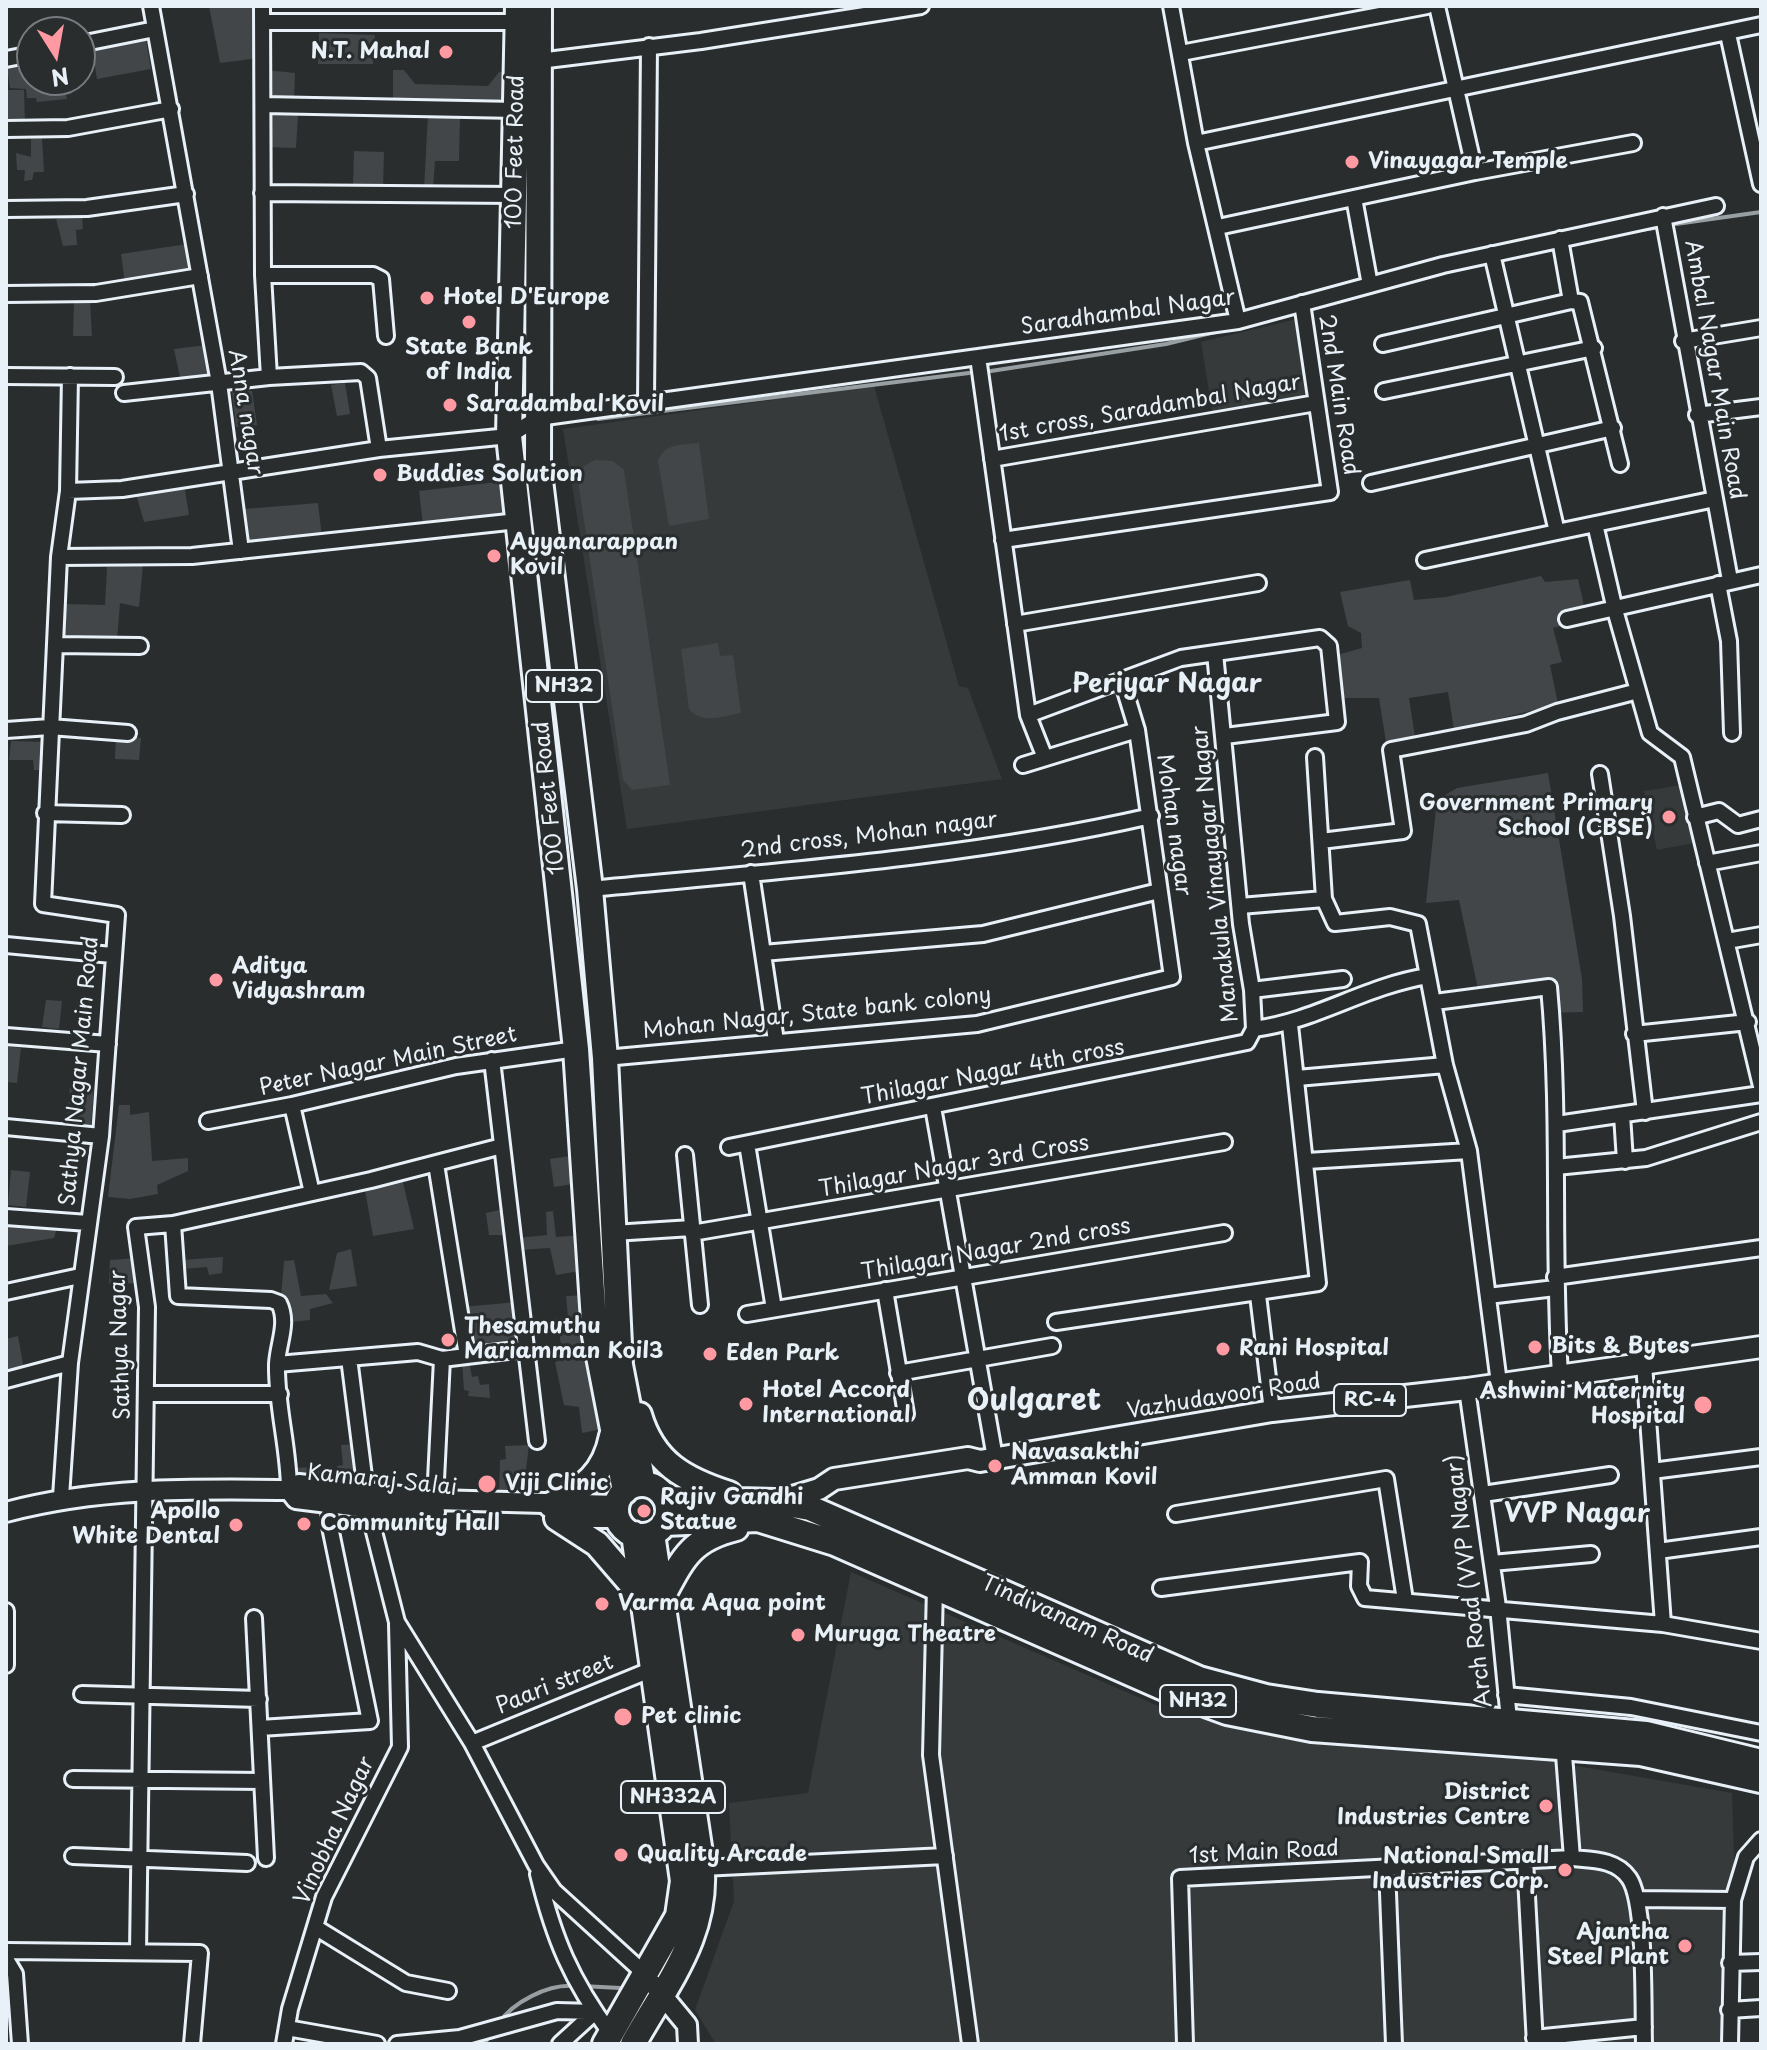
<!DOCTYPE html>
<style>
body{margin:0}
#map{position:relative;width:1767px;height:2050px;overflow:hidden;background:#2a2d2e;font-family:"Playpen Sans",sans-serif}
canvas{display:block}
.frame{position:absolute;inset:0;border:8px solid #e8f1f8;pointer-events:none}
.north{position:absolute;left:16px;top:16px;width:80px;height:80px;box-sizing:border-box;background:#2a2d2e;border:2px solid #767b7f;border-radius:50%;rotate:169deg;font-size:22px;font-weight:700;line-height:32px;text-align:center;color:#e8f1f8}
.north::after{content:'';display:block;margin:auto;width:28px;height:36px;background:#ff9aa2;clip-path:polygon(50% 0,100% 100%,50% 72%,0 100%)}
</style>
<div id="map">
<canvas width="1767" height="2050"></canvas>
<div class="frame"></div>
<div class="north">N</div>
</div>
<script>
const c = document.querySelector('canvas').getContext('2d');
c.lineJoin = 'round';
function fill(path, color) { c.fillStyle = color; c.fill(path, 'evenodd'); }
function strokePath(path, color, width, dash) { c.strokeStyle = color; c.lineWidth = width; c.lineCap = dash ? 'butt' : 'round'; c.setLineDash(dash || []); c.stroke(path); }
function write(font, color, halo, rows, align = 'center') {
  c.font = font + ' "Playpen Sans",sans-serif'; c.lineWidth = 6; c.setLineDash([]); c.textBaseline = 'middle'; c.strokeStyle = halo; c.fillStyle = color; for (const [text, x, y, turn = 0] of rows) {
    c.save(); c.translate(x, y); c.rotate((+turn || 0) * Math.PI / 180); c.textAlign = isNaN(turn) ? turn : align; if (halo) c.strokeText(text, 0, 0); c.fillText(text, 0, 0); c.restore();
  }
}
fill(new Path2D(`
 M1297,319L1309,399L1213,416L1201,342Z
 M874,386L959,686L968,688L1002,779L627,829L563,429Z
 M1682,785L1694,843L1657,850L1644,791Z
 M851,1572L1165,1709L1324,1745L1531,1758L1732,1793L1740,2044H716L695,2010L734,1901L729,1803L808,1793Z`), '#363a3b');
fill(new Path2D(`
 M209,6H258L259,58L220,63Z
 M319,33L375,35L373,64H318Z
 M146,40L151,69L97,79L92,50Z
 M32,57V80H46L48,86L69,82L71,94L66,95L67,99L37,102L36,98H27L26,89L10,88L6,61Z
 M266,70L295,73L294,103L267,102Z
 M393,70H404L415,84L488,86L499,72L512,73L511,93L499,105L393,102Z
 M7,90H24L25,125H6Z
 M268,113L298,115L296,148L267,147Z
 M428,114H460L459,161H435L433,189H424Z
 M42,138L44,172H34L32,180L24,181L25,170H17L16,153L31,157V139Z
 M354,151L384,152L383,188L353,187Z
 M82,216L83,229L76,230L77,245L63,246L56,219Z
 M187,244L191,274L125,283L121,254Z
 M74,299L90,300L92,336H73Z
 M207,345L212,375L181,382L174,349Z
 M345,383L350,414L337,416L331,385Z
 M252,391L257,425L236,427L232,392Z
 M699,443L709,519L669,526L658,461C664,443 682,445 699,443Z
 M595,460L613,461L624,470L670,785L632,790L623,780L578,481L584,466Z
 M506,481L508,515L423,525L419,491Z
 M184,484L189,515L144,522L135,491Z
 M318,503L322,537L248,546L245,509Z
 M143,564L139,607L120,603L117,640L61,641L66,604L105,605L107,567Z
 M1541,576L1545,582L1578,579L1587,619L1553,628L1562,662L1550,665L1558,704L1454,730L1448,692L1409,698L1415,737L1386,742L1379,698H1339L1342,689L1337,655L1362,648L1361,633L1348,626L1340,592L1410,580L1414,600L1446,597Z
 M718,643L720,656L733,655L741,713C723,716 702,725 689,709L681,649Z
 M116,736L141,738L139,760L115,759Z
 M11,741L44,742L43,770H34L33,760H9Z
 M1548,773L1582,979L1583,1012L1544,1013L1541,980L1478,989L1459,900L1426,903L1437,800L1457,788Z
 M46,1000L62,1001L59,1029L42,1027Z
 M6,1046L21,1048L17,1083L6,1082Z
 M70,1085L94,1087L91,1126L67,1125Z
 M119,1105H130V1115L149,1112L152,1161L188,1158V1171L157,1185L158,1194L130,1199L108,1197Z
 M578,1155L579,1183L554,1187L550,1159Z
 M11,1170L30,1172L26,1207L8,1205Z
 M401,1174L414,1229L373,1236L365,1190L385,1185Z
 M504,1209L506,1235H489L486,1213Z
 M553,1211L556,1237L584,1235L587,1270L556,1275L550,1248L519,1250L517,1238L547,1235L546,1212Z
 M6,1221L58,1224L54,1238L6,1246Z
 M351,1249L357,1286L329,1290L337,1253Z
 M223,1257L222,1273L209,1275L207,1267L182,1269L181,1260Z
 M136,1258L139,1283L109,1284L110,1260Z
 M294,1260L301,1296L326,1294L333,1303L310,1309V1320L290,1322L281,1298L284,1261Z
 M588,1295L608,1428L582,1433L579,1407L564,1405L555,1362L563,1359L559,1331L526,1334V1323L568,1317L566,1296Z
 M517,1302L521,1345L469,1351L462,1307Z
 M18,1336L24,1369L6,1377V1339Z
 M469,1361L472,1377L478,1376L480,1385L489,1384L490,1398L468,1396L469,1391L464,1390L462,1362Z
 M358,1444L364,1488L291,1479V1468L319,1467L320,1474L337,1473V1466L343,1465L341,1445Z
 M529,1445L523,1494H499L500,1460L506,1459L505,1446Z`), '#424648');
strokePath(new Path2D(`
 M1676,224L1761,212
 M1633,231L1654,228
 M991,371L1166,344L1293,313
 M598,419L969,373
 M582,1986L620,1988
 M499,2023C513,2002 548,1984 574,1986
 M484,2044L491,2034`), '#989fa3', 4);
const street = new Path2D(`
 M151,6L219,383L241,551
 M262,6L263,275L269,377
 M1171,6L1196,143L1238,321
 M1437,6L1475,172
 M262,22H518
 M1728,34L1761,184
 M80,44L155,29
 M1181,53L1427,6
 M6,59L32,54
 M539,61L701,41L921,6
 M263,105L517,110
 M6,129L68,128L171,109
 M1196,143L1761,25
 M262,193L516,195
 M1354,198L1370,285
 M6,209L87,208L186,194
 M1663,216L1730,580
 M1218,227L1475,172L1633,143
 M1560,239L1571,301
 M1492,254L1557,532L1715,499
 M263,275H373L381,279L386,336
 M6,294L96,293L200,276
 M1683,341L1761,328
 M1383,344L1571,301L1580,302L1620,464
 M978,357L1028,715L1045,758
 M6,376L115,377
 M1384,391L1594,348
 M124,393L269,377L361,372L368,378L379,449
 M646,402L649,46
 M1697,415L1761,407
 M992,459L1316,403
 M1371,483L1613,428
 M68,491L122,489L379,449L509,436L538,418L1238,321L1443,265L1716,206
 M1595,524L1615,610L1650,733L1682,757L1761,1086
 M1003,540L1330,492L1302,303
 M59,557L192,556L518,521
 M1425,560L1557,532
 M1718,584L1729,641L1732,733
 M1567,619L1761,575
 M1015,624L1258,583
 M55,645L140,646
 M1028,715L1181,658L1320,638L1329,646L1337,722L1225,736
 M6,730L50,727L128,733
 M1315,757L1324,899
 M1023,765L1137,730
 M1600,774L1622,916L1645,1112
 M45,813L122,815
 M1695,817L1719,811L1738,825L1761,819
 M1321,841L1403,831L1391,750L1526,724L1557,712L1638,691
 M1707,863L1761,853
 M751,873L776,1041
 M590,889C777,871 968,858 1151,816
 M1240,906L1324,899L1335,923L1390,917L1418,924L1445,1065L1469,1151L1499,1383
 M1727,941L1761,935
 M6,945L112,955
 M763,953L983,934L1159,891
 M1252,990L1343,979
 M1435,1002L1549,987C1561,1116 1552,1245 1560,1375
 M1254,1029C1316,1021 1365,986 1428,976
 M1634,1034L1748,1022
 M6,1036L108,1044
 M605,1058L977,1024L1172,977L1137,730L1122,681
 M492,1060L537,1441
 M1297,1078L1445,1065
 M292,1105L312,1193
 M933,1107L995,1458
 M1622,1115L1625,1161
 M208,1121L292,1105L456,1066L576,1049
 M1557,1124L1761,1094
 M6,1127L101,1136
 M747,1144L774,1309
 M729,1147L1247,1042L1254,1029L1252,990L1241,924L1215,653
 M685,1155L700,1305
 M1307,1161L1469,1151
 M436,1164L467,1356
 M1556,1167L1646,1158L1761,1122
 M6,1217L88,1223
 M173,1224L178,1296L271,1300L279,1303C289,1323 278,1343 277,1364C276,1406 289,1448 289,1490
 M613,1233L692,1228
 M692,1233L1224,1142
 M1555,1277L1761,1248
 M885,1290L906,1414
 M6,1292L80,1276
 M1258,1295L1272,1411
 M1488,1296L1555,1288
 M747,1314L1224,1233
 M1056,1322L1318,1283L1290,1025
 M349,1358L368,1508L397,1622L472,1743L536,1865L554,1891L645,1974
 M277,1364L418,1352L442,1359L524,1349
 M1644,1364L1663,1624
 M898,1373L1052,1346
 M6,1380L70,1363
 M1467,1389L1498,1607L1509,1720
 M147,1394H280
 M1652,1471L1761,1457
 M1483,1494L1610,1475
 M61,1497L70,1363L101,1136L117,915L43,904L59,557L68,491L70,376
 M435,1500L442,1359
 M1176,1514L1386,1479L1405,1600
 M1658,1551L1761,1537
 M1492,1563L1591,1554
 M935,1587L931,1755L970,2044
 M1161,1588L1360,1562L1359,1586L1365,1598L1663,1624L1761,1641
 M6,1611V1665
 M254,1618L266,1858
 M82,1694L259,1699
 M1506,1695L1631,1707L1761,1733
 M260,1728L370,1721L329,1522L330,1504
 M472,1743L655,1668
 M73,1779L262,1781
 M73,1856L247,1863
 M1572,1858C1592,1860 1616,1859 1629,1878C1646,1902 1643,2009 1644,2044
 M1525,1859L1535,2044
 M702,1868L945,1856
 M1387,1868L1394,2044
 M538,1874C554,1939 571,1980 611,2034
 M1637,1899L1733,1900
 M315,1927L406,1983L448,1991
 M6,1951L200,1953L192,2044
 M138,1952L147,1307L136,1227L173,1224L371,1180L502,1146
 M6,1959L15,1974L20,2044
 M1730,1963L1761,1962
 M1729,2010L1761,2008
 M287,2028L377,2044
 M1534,2038L1644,2027
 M284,2044L290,2009L324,1897L400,1747L397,1624
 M397,2044L460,2038L557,2011L595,2012
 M560,2044L595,2012
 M1185,2044L1180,1878L1572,1858L1563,1742
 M1730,2044L1733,1900L1746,1857L1761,1840`);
const secondary = new Path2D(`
 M289,1490L296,1499L368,1508L435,1512
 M6,1512C101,1487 191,1489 289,1490L299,1484L435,1500L617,1505
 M557,1518H618
 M654,1985L687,2025L688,2044`);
const primary = new Path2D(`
 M776,1502L819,1489L834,1479L968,1458L980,1461L1272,1411L1467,1389L1761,1347`);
const highway = new Path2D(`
 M518,6L509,436L576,1049L595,1336L625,1491
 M539,6L538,464L590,889L605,1058L620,1365L643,1484
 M639,1415C653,1463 685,1480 729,1494
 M616 1510a26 26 0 1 1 52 0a26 26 0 1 1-52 0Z
 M666,1499L775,1502L810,1508L1199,1679L1266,1697L1318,1705L1646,1734L1761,1762
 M551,1505C584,1489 605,1473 612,1436
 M557,1518L597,1544L641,1595
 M664,1523L758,1519L835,1543L1178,1694L1227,1712L1312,1729L1641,1753L1761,1780
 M662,1597C683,1558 691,1539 736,1528
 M605,2044L678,1916L683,1881L634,1534
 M633,2044C667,1983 710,1933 701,1860L652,1534`);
strokePath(street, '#e8f1f8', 20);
strokePath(secondary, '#e8f1f8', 24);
strokePath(primary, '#e8f1f8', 26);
strokePath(highway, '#e8f1f8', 30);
strokePath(street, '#2a2d2e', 14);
strokePath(secondary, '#2a2d2e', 18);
strokePath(primary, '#2a2d2e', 20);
strokePath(highway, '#2a2d2e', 24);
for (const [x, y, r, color] of [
 [446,52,8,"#ff9aa2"],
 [1352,162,8,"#ff9aa2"],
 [427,298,8,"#ff9aa2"],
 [469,322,8,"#ff9aa2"],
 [450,405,8,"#ff9aa2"],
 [380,475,8,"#ff9aa2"],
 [494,556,8,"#ff9aa2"],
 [1669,817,8,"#ff9aa2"],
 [216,980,8,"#ff9aa2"],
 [448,1340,8,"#ff9aa2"],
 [1535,1347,8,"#ff9aa2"],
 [1223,1349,8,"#ff9aa2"],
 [710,1354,8,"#ff9aa2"],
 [746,1404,8,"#ff9aa2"],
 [1703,1405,10,"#ff9aa2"],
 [995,1466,8,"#ff9aa2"],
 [487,1484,10,"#ff9aa2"],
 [644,1511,8,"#ff9aa2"],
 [304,1524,8,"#ff9aa2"],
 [236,1525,8,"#ff9aa2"],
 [602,1604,8,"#ff9aa2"],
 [798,1635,8,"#ff9aa2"],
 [623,1717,10,"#ff9aa2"],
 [1546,1806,8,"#ff9aa2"],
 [621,1855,8,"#ff9aa2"],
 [1565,1870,8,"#ff9aa2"],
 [1685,1946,8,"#ff9aa2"]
]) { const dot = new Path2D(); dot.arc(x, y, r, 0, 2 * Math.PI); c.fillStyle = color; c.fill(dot); strokePath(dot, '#2a2d2e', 3); }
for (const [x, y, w] of [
 [564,686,76],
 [1370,1400,72],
 [1198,1701,76],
 [673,1797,104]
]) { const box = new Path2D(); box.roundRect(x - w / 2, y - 16, w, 32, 6); c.fillStyle = '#2a2d2e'; c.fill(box); strokePath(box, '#e8f1f8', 2); }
write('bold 20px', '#e8f1f8', null, [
 ["NH32",564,686],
 ["RC-4",1370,1400],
 ["NH32",1198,1701],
 ["NH332A",673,1797]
]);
write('bold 22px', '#e8f1f8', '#2a2d2e', [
 ["N.T. Mahal",430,52,"right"],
 ["Vinayagar Temple",1368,162],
 ["Hotel D'Europe",443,298],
 ["State Bank",469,348,"center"],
 ["of India",469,373,"center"],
 ["Saradambal Kovil",466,405],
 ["Buddies Solution",396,475],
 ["Ayyanarappan",510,543],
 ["Kovil",510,568],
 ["Government Primary",1653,804,"right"],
 ["School (CBSE)",1653,829,"right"],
 ["Aditya",232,967],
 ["Vidyashram",232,992],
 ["Thesamuthu",464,1327],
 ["Mariamman Koil3",464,1352],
 ["Bits & Bytes",1551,1347],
 ["Rani Hospital",1239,1349],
 ["Eden Park",726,1354],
 ["Hotel Accord",762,1391],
 ["International",762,1416],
 ["Ashwini Maternity",1685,1392,"right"],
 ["Hospital",1685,1417,"right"],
 ["Navasakthi",1011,1453],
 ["Amman Kovil",1011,1478],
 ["Viji Clinic",505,1484],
 ["Rajiv Gandhi",660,1498],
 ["Statue",660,1523],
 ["Apollo",220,1512,"right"],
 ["White Dental",220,1537,"right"],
 ["Community Hall",320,1524],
 ["Varma Aqua point",618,1604],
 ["Muruga Theatre",814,1635],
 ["Pet clinic",641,1717],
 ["District",1530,1793,"right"],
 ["Industries Centre",1530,1818,"right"],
 ["Quality Arcade",637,1855],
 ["National Small",1549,1857,"right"],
 ["Industries Corp.",1549,1882,"right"],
 ["Ajantha",1669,1933,"right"],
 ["Steel Plant",1669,1958,"right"]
], 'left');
write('22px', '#e8f1f8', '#2a2d2e', [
 ["100 Feet Road",516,152,-89],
 ["Saradhambal Nagar",1128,313,-8],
 ["Ambal Nagar Main Road",1714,370,80],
 ["2nd Main Road",1338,395,81],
 ["1st cross, Saradambal Nagar",1150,409,-10],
 ["Anna nagar",245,412,81],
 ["100 Feet Road",550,798,-96],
 ["Mohan nagar",1173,825,82],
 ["2nd cross, Mohan nagar",869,836,-7],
 ["Manakula Vinayagar Nagar",1216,874,-96],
 ["Mohan Nagar, State bank colony",817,1014,-6],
 ["Peter Nagar Main Street",388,1062,-12],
 ["Sathya Nagar Main Road",80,1071,-85],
 ["Thilagar Nagar 4th cross",993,1073,-11],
 ["Thilagar Nagar 3rd Cross",954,1167,-10],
 ["Thilagar Nagar 2nd cross",996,1250,-10],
 ["Sathya Nagar",121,1345,-92],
 ["Vazhudavoor Road",1224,1397,-9],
 ["Kamaraj Salai",382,1481,6],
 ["Arch Road (VVP Nagar)",1470,1581,-97],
 ["Tindivanam Road",1067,1620,24],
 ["Paari street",555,1685,-22],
 ["Vinobha Nagar",335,1831,-65],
 ["1st Main Road",1264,1853,-3]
]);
write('bold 26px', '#e8f1f8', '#2a2d2e', [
 ["Periyar Nagar",1167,685],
 ["VVP Nagar",1577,1515]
]);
write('bold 30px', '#e8f1f8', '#2a2d2e', [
 ["Oulgaret",1034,1402]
]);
</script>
